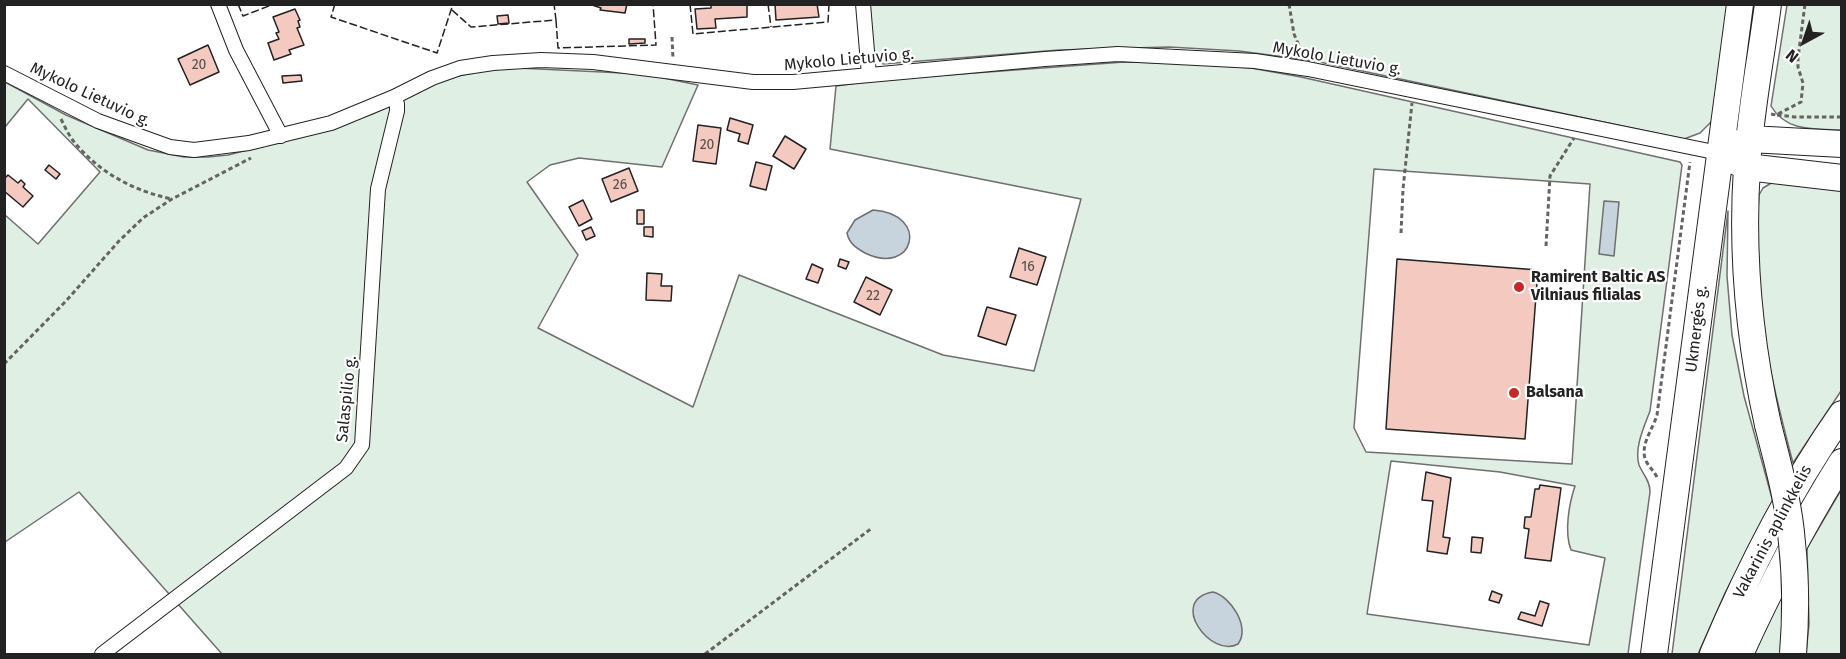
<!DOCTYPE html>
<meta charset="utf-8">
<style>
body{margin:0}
#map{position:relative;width:1846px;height:659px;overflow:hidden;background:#fff;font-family:"Fira Sans",sans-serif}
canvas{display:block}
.frame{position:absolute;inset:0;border:6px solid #222;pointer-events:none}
.north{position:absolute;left:1774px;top:12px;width:60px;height:60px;-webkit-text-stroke:4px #fff;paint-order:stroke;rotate:220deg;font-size:16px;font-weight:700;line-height:24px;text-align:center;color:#222}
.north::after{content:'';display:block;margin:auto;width:21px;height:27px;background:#222;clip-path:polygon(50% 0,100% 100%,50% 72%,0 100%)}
</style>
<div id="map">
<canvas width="1846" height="659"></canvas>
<div class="frame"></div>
<div class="north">N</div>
</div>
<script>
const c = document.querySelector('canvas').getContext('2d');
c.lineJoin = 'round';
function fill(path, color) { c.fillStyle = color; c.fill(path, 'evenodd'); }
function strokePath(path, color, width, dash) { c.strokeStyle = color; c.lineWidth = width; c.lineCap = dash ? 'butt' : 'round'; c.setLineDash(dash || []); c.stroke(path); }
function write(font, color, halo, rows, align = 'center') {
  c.font = font + ' "Fira Sans",sans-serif'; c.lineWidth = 4.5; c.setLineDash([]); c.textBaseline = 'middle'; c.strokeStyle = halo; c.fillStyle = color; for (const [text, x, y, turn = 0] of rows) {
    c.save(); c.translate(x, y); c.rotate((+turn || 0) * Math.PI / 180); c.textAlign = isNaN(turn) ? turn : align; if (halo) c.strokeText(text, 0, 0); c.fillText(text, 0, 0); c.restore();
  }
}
const green = new Path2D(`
 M866,5H1728L1712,121L1700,133L1684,139L1315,61L1239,51L1169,47L1059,50L883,64C866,52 868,24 866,5Z
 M1787,5H1841V130C1815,129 1786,132 1771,106Z
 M1124,62L1181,63L1251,68L1301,77L1680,162L1682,165L1650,411C1644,427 1634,448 1639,465C1643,475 1650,480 1650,492L1628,654H222L79,492L5,542V215L38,244L100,172L28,99L5,127V82L66,115L148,150L184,157H208L228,155L314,133L372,114L434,84L458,76L487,70L518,68L644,74L698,85L662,167L579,158L550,165L527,182L578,255L538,328L693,407L739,275L943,355L1034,371L1081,199L830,149L836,86L879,80ZM1374,169L1590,184L1572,464L1366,452L1354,428ZM1391,461L1500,472L1575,486C1569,504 1564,532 1571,550L1605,558L1589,645L1367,614Z
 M1773,182L1841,190V391L1793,463C1775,395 1758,326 1756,255C1755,235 1758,215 1759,195L1763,188Z
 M1728,211L1727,276L1732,335L1744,396L1773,502L1725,593L1698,654H1672Z
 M1841,490V654H1806L1809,624L1807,548Z
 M1783,594L1781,654H1751L1764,625Z`);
fill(green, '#e0efe3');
strokePath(green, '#6f6f6f', 1.5);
const water = new Path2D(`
 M1604,201L1619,202L1614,256L1599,254Z
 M873,210C931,214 914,277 865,253C856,248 849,243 847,233L855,220Z
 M1213,592C1230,596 1251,627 1238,644C1211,659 1167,600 1213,592Z`);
fill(water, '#c7d3dd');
strokePath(water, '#6f6f6f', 1.5);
const building = new Path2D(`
 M589,4H627L625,13L600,10L601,8Z
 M711,4H747V17L715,19L716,28L697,29L695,9L711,8Z
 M775,4H817L819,17L776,20Z
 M295,9L300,20L298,21L300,27L297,28L304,45L289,50L291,54L274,60L268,43L279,39L276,33L279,32L273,17Z
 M508,15L509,23L498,24L497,16Z
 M629,39H645V43L629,44Z
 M208,45L219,72L190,85L178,59Z
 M301,75L302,81L283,83L282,76Z
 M730,118L753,125L748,144L738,141L740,134L727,130Z
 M698,125L721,128L716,164L693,161Z
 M785,136L806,149L794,169L773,156Z
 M756,162L772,166L766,190L750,186Z
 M49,165L60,174L56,179L45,170Z
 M629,168L638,191L611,202L602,179Z
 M8,175L18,183L21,180L25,184L23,187L33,196L23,207L4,191V179Z
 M583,200L592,219L579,226L569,207Z
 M637,210H644V224H637Z
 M591,227L595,236L586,240L582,231Z
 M644,227H653V237L644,236Z
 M1019,248L1046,257L1037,285L1010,277Z
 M840,259L849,262L846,269L838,266Z
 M1397,259L1538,270L1525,439L1386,429Z
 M812,264L823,269L818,283L806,279Z
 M647,273L662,274L661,286H672L671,301L646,300Z
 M866,277L892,290L880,315L854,302Z
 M987,307L1016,315L1006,345L978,336Z
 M1426,472L1451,478L1443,537L1450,538L1447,554L1427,551L1433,501L1422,500Z
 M1540,485L1561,488L1551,561L1525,558L1529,529L1524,528L1525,517H1531L1535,489H1539Z
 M1472,537L1483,538L1481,553L1471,552Z
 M1492,591L1502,595L1499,603L1489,600Z
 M1540,601L1549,604L1542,626L1518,619L1521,612L1535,616Z`);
fill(building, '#f3c9c0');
strokePath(building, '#222', 1.5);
const street = new Path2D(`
 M218,4L236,50L281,136
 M863,4L869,75
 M4,73L98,121L170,147L194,150L249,143L331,123L394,97L432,78L460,68L493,63L541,60L593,62L753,82H793L1045,59L1118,54L1255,61L1308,69L1719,153
 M102,654L346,468L362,445L378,189L397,111V104L394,97`);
const highway = new Path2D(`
 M1768,4C1761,59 1750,113 1747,167C1741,255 1749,339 1768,425
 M1735,145L1750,139L1842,144
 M1733,160L1747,167L1842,178
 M1654,654L1740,4
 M1713,654C1748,571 1790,488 1842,414
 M1740,654C1770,588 1803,524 1842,462`);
strokePath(street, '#222', 16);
strokePath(highway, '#222', 28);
strokePath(new Path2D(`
 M1289,4L1294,34L1302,53
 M672,37L673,59
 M1771,114L1776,115L1801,102L1803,83L1798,67V58L1805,4
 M1777,115L1795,117H1842
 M61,119C65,127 69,136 75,143C100,173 134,191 172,199
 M1401,233L1403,189L1412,103
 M1546,246L1550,176L1574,138
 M4,364L66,301L119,241L143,218L172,199L251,158
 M1657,477C1654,471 1649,467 1646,461C1639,446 1653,429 1657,415L1690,162
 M705,654L872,528`), '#646464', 3, [4.5, 3]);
strokePath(street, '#fff', 14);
strokePath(highway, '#fff', 26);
const highwayBridge = new Path2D(`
 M1768,425C1778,464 1789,503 1792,543C1796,580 1796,617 1793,654`);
strokePath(highwayBridge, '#222', 28, []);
strokePath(highwayBridge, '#fff', 26);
strokePath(new Path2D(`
 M238,4L243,16L274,4
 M335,4L331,17L437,53L453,4
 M690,4L693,34L828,22L829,4
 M768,4L771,27
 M452,10L471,27L556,20L554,4
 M556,20L558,48L656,45L653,4`), '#222', 1.5, [8, 3]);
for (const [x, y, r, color] of [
 [1519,287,6,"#c62828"],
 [1514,393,6,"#c62828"]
]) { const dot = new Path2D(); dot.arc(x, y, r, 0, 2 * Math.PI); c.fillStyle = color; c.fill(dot); strokePath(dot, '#fff', 2); }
write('14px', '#564c4a', null, [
 ["20",199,65],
 ["20",707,145],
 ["26",620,185],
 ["16",1028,267],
 ["22",873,296]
]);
write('16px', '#222', '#fff', [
 ["Mykolo Lietuvio g.",1337,59,10],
 ["Mykolo Lietuvio g.",849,60,-5],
 ["Mykolo Lietuvio g.",90,95,25],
 ["Ukmergės g.",1697,329,-83],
 ["Salaspilio g.",347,399,-84],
 ["Vakarinis aplinkkelis",1773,532,-62]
]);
write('bold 16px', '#222', '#fff', [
 ["Ramirent Baltic AS",1531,278],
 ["Vilniaus filialas",1531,296],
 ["Balsana",1526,393]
], 'left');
</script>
